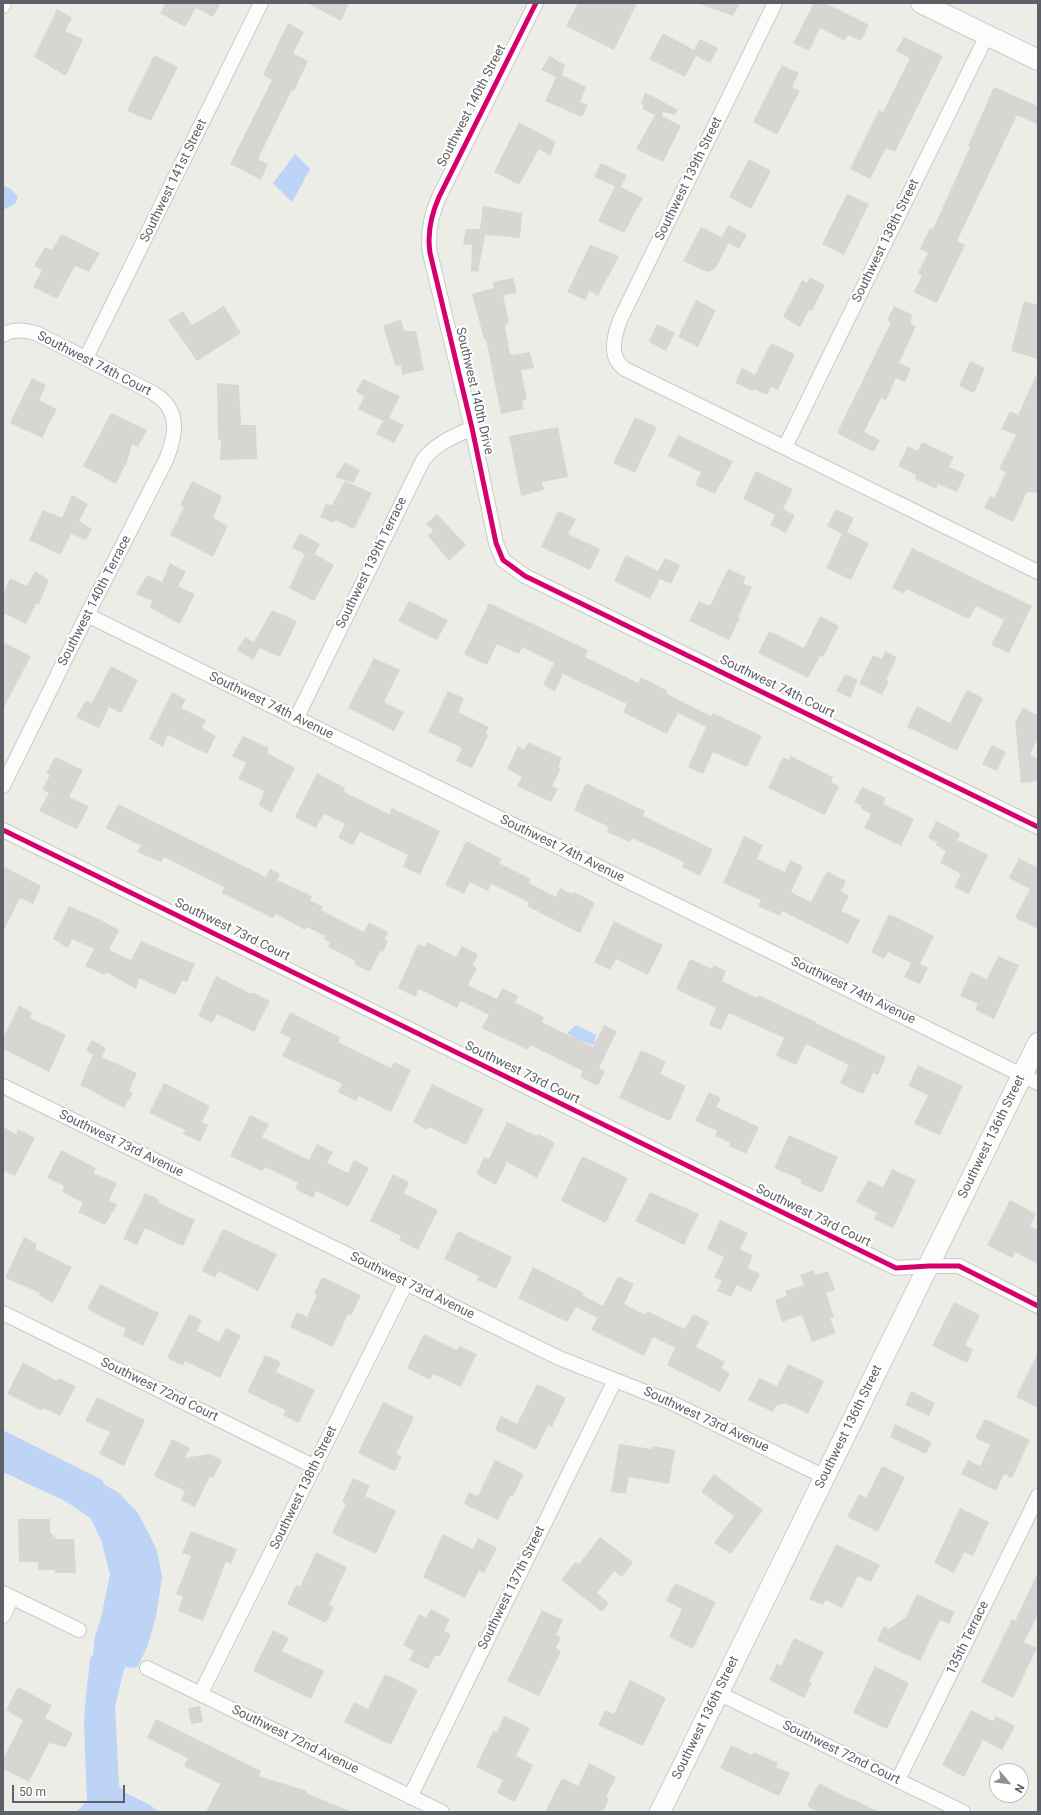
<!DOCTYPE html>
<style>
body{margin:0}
#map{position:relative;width:1041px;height:1815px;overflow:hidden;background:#edede8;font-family:Roboto,sans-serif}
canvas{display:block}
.frame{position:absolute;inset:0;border:4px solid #5d6066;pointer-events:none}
.north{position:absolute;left:989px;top:1763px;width:40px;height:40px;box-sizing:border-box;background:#fff;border:1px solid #bebfc2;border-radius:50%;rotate:118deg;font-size:11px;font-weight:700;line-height:16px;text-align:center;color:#5d6066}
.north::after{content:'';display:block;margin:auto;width:14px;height:18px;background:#8f9194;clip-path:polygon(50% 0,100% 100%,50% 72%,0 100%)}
.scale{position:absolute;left:12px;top:1785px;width:113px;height:18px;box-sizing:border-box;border:2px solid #5d6066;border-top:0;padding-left:5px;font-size:12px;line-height:14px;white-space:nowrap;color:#5d6066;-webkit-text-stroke:3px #fff;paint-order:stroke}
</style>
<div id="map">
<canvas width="1041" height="1815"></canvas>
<div class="frame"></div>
<div class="north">N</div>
<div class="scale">50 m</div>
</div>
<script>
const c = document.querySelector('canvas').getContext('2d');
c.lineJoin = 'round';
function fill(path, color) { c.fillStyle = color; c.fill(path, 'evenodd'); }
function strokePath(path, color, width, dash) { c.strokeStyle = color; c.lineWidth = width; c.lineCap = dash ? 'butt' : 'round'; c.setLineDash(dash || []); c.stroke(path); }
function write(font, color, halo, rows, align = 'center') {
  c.font = font + ' Roboto,sans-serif'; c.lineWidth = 4; c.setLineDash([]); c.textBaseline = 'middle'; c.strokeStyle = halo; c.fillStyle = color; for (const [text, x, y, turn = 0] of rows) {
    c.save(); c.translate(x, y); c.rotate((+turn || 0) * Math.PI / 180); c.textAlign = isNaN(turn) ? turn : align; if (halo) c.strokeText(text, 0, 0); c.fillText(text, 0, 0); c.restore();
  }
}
fill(new Path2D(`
 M295,154L310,169L292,202L273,183Z
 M3,185L11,189L18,197L15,204L3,210Z
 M576,1025L596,1035L594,1045L581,1041L568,1034V1032Z
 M3,1430L102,1480L104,1484L119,1493L138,1513L156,1548L159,1560L162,1577L156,1616L148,1645L138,1666L136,1668L126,1667L124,1669L115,1707L119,1786L126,1793L150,1805L159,1812H76L87,1801L84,1726L85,1706L90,1659L93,1655L95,1636L101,1618L110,1574L101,1540L95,1527L90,1518L67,1502L3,1472Z`), '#bdd4f6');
fill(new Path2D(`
 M166,3H221L213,17L196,8L185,27L160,13Z
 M307,3H349L341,21Z
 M578,3H637L614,50L566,26Z
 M701,3H740L733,16L700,4Z
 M814,3H825L869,25L861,41L848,35L845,41L820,28L809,51L793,43Z
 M57,9L72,18L65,31L83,39L66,76L34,57Z
 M288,23L304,32L293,53L308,61L294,91L292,90L258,159L268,164L261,180L230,164L272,80L263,75Z
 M663,33L694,50L700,39L718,48L710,63L696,56L685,77L649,59Z
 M904,37L943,56L895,152L886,148L870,179L850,169L879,110L883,112L910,58L896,51Z
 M154,55L178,67L151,121L127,111Z
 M550,56L565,65L562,75L586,87L580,102L588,105L582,117L545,101L556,77L541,70Z
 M782,65L799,73L792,87L800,91L777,135L753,122Z
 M994,87L1038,106V125L1017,115L957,241L965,245L937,303L914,292L922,276L918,273L928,253L920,249L930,228L933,229L970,147L968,146Z
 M645,92L678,110L675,115L663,112L662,116L681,126L663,162L636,149L655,115L642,109L644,105L641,104Z
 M519,122L556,142L550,156L539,149L519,185L494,172Z
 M749,159L771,171L751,209L729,197Z
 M601,163L627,175L621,187L643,198L624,233L598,221L615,186L594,177Z
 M847,194L869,204L844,255L822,244Z
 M483,206L522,213L520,238L485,235L478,272L471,271L472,245L463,244L466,229H480Z
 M728,225L747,235L739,249L729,243L715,269L707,272L683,261L701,227L722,237Z
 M61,234L100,253L89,272L75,266L57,299L33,287L42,270L34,266L45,247L52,250Z
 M590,245L619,256L598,296L590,291L585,300L567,292Z
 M810,277L825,285L812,311L809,310L800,327L783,317L802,280L807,283Z
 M513,278L517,293L503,295L509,323L505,326L510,354L512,355L530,352L534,368L521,370L527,399L522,401L524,409L501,414L486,339H484L472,294L494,288L493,282Z
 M696,300L716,310L698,347L678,337Z
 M1024,301L1038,305V359L1011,351Z
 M224,306L241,333L197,361L168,320L183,311L192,325Z
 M894,306L913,315L910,323L916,326L899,363L911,368L905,382L896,378L886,400L881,398L864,432L880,440L874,452L837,433L891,322L887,320Z
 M401,319L404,331H416L424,370L402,375L401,366L395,365L383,326Z
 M657,324L675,333L666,351L649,342Z
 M771,343L795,354L778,390L771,387L767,395L754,389L753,391L735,383L742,368L755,375Z
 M970,361L985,368L974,393L959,386Z
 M1038,371V493L1027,492L1013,522L984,508L990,496L994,498L1006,472L999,469L1016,435L1001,429L1010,411L1018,415Z
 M32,378L46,385L39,400L57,409L42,438L10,423Z
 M363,379L400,396L389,418L404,425L394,443L376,434L383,421L358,409L364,397L356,391Z
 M217,383L239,385L241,425H256L257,459L220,460L221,440H218Z
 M111,413L147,430L138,447L132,444L126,466L125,465L116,484L83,466Z
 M635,417L657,427L635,473L613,463Z
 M558,427L568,477L542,482L544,490L521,496L509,436Z
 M678,435L733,461L722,482H721L715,494L695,485L701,472L668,456Z
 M922,442L954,457L949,467L965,474L957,492L938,484L936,489L915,479L916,475L898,466L908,446L918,451Z
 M345,462L360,470L353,483L335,477Z
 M756,471L793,489L783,509L795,515L786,533L770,525L775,515L743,499Z
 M192,481L222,496L213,518L228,526L213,557L170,535L184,507L180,505Z
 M345,481L372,493L354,529L335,520L333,523L320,517L326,504L332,505Z
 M72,495L88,504L79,521L92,529L86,540L71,534L60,555L29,540L43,510L62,518Z
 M836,509L854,518L847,532L869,543L851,580L826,568L842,534L827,526Z
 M558,511L576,519L568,534L600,549L590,570L541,547Z
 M437,514L466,545L449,561L428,536L433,530L426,524Z
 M300,533L320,544L315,554L334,565L314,601L289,588L305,554L292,548Z
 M912,548L1032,606L1009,653L991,645L1004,620L976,606L969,619L906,589L904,594L892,588Z
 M626,555L658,571L665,558L680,565L671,584L660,579L650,599L614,581Z
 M170,563L186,572L178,586L195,594L180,624L150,608L152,601L136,594L147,575L162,582Z
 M728,569L746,577L743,583L752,587L738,617L740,618L729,640L689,621L699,601L710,606Z
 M35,571L49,580L39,604H36L26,624L3,613V594L10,578L27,586Z
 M409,601L448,620L437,640L398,621Z
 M489,603L588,650L585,657L638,683L641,677L668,691L667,694L711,716L713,713L762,736L747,767L713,752L703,774L688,767L706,727L678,713L667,734L623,712L627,704L563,674L555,691L543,685L554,663L522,647L519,654L497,644L487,665L464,654Z
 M272,610L297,621L280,657L260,648L253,660L237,650L245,637L254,642Z
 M820,616L839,626L823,657L820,656L808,678L758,653L769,631L804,648Z
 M3,642L31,656L3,709Z
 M885,651L897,657L886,680L889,681L882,695L859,684L873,655L882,659Z
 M374,658L400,670L384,702L404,712L394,731L348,708Z
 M111,666L138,680L121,713L109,707L99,728L76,717L86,700L92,703Z
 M845,674L858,680L850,698L836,691Z
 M967,690L983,698L957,751L907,727L917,706L950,723Z
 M448,691L464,698L458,712L489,727L486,733L488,736L472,768L456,761L462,748L428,732Z
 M172,692L186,700L181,708L206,720L202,728L216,736L207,754L168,735L163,747L149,739Z
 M1023,708L1038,715V738L1030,755L1038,759V781L1021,783L1015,723Z
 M243,736L269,748L267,753L295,768L271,813L259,805L264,791L238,779L246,763L232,756Z
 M528,742L562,758L558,767L561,768L552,786L558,789L551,802L517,786L522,777L507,769L518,746L524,750Z
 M992,745L1006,752L997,771L982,764Z
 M791,756L833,777L831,782L839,786L825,815L768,788L783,757L789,760Z
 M55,757L83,770L69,797L89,806L77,829L39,811L49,793L42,789L50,775L46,774Z
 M317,773L345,788L344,792L389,814L392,808L440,831L420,875L403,867L408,855L360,832L353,845L338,838L345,824L324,814L316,828L295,817Z
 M586,783L645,811L643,816L713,849L700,876L682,867L684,862L632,838L630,842L607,832L609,827L574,810Z
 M862,787L886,798L883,804L914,819L901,846L864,828L871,814L861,809L862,806L854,802Z
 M118,804L266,877L270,869L280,874L277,880L312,896L310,900L323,907L321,910L364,932L369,922L388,932L385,940L388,941L383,952L380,951L370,972L354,964L356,961L328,947L330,943L324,939L325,936L307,927L305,930L276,914L273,918L222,893L224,887L164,857L161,862L137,852L141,846L106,828Z
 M936,821L961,834L957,840L988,855L969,894L954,887L961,874L940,863L946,851L936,845L937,842L928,838Z
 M744,836L763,845L757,859L785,872L790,860L803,866L791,892L811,902L827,871L846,881L841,891L849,896L841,911L860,920L848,944L782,911L780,916L758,906L761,900L723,883Z
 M466,841L502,859L499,863L531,879L529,883L556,897L560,888L572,894L574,892L595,903L580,933L527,906L529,902L491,884L488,891L470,882L464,894L445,885Z
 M1019,858L1038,868V929L1015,918L1030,889L1009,878Z
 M3,866L41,886L33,904L20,898L3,932Z
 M69,906L101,920L119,930L109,950L131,960L141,941L195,964L187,982L182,981L175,995L139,978L136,989L106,972L105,975L85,966L94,949L72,939L68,948L53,939Z
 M889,914L934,936L920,964L928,968L920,984L904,977L911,963L888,952L884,959L871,952Z
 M614,921L663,945L648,975L616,959L610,970L594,962Z
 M427,942L456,957L462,946L478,954L473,965L477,968L468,985L497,999L502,988L518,996L515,1002L544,1017L542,1022L593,1047L604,1025L617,1031L599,1068L605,1071L598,1086L580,1077L583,1071L530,1045L528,1050L482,1028L489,1015L461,1001L457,1008L419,989L415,997L398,988L418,944L425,947Z
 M998,956L1019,965L994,1019L975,1010L978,1004L960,996L971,972L987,979Z
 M690,959L712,969L714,965L726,971L722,981L757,998L758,995L816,1022V1023L886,1057L878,1075L873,1073L863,1094L840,1083L849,1065L806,1044L796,1065L776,1056L784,1038L729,1013L721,1030L709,1025L716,1008L676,989Z
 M216,976L251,994L252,992L270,1001L254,1032L217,1014L212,1023L198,1016Z
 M19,1005L32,1013L30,1018L66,1035L49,1072L3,1049V1038Z
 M290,1012L340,1037L338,1042L391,1068L394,1062L411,1070L391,1112L359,1096L356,1101L338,1092L342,1084L282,1056L291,1038L280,1033Z
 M92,1040L106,1048L102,1057L137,1073L129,1091L133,1093L124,1108L80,1085L93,1055L86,1050Z
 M641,1050L666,1062L660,1074L686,1086L670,1121L619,1098Z
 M918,1065L963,1086L940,1135L914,1124L928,1095L908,1086Z
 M164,1083L210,1106L202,1122L208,1125L200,1142L183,1134L185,1130L149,1113Z
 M432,1084L484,1109L466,1145L429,1127L427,1130L413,1122Z
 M709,1092L721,1098L716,1107L759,1127L746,1154L729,1146L730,1143L715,1136L717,1131L695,1121Z
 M250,1115L269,1124L262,1137L309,1160L317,1144L333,1152L327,1163L348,1173L354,1160L369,1168L348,1207L316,1191L313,1198L295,1189L298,1183L265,1167L262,1171L230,1156Z
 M507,1122L537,1136L538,1134L555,1143L537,1178L507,1162L496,1185L476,1174L484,1157L489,1159Z
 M3,1127L16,1134L18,1129L35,1138L15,1176L3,1170Z
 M789,1135L838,1157L822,1193L800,1183L802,1180L774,1168Z
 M61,1150L96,1168L93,1173L117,1183L109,1200L117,1205L105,1225L78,1212L83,1203L62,1192L64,1186L47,1178Z
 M582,1156L628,1178L606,1223L561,1201Z
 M892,1169L916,1180L893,1228L874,1219L877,1213L856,1202L868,1180L883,1187Z
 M393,1174L409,1182L404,1193L438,1210L418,1250L399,1240L401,1236L370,1221Z
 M650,1192L699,1214L684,1245L635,1221Z
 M145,1193L160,1200L158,1202L195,1220L183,1246L145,1228L137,1245L123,1239Z
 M1010,1200L1036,1214L1030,1226L1038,1230V1264L1015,1252L1012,1258L987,1245Z
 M720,1220L748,1233L740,1249L753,1255L748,1268L760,1274L751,1292L737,1285L731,1297L717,1291L722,1281L714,1277L724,1257L707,1249Z
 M223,1229L277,1254L258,1291L218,1271L215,1278L202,1271Z
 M458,1231L512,1257L496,1289L477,1280L479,1276L444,1259Z
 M24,1237L37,1244L35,1249L72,1267L53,1303L39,1295L40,1293L5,1278Z
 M533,1267L584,1293L582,1295L603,1306L618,1276L634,1284L624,1304L645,1315L647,1311L685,1329L693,1314L709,1322L696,1347L725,1362L721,1368L730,1373L720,1392L667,1365L675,1348L653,1337L644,1356L591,1330L597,1318L576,1307L567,1322L518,1298Z
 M813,1270L815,1275L828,1271L835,1290L826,1293L834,1317L830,1318L836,1333L812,1342L802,1315L782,1322L775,1300L787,1296L785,1291L804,1285L800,1275Z
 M322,1277L361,1295L351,1316L348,1314L333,1347L290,1327L297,1312L307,1317L317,1295L314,1294Z
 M100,1284L159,1313L143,1346L123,1336L126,1329L87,1309Z
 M954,1302L980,1315L965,1345L973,1349L967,1363L932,1346Z
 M189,1314L202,1320L197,1331L219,1342L226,1328L241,1335L220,1378L185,1361L183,1366L167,1358Z
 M424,1334L457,1350L459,1346L477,1354L461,1387L433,1374L430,1380L407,1368Z
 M1038,1353V1408L1016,1397Z
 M265,1355L281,1362L276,1372L315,1390L299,1423L283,1415L285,1410L247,1392Z
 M23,1362L57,1381L58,1378L76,1386L60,1416L43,1408L42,1411L7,1394Z
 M788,1364L824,1381L808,1414L785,1403L776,1406L773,1412L748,1400L759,1378L777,1386Z
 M537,1384L566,1398L552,1427L548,1425L536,1450L495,1430L501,1416L517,1424Z
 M911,1391L935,1403L929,1416L905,1405Z
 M97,1397L145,1420L124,1466L99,1454L110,1432L85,1421Z
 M383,1402L414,1417L396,1454L402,1457L395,1471L358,1453Z
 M985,1419L1030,1440L1012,1478L1004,1474L996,1491L961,1474L968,1460L980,1466L990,1445L975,1438Z
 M895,1424L932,1442L926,1454L890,1437Z
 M172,1439L190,1448L185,1458L209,1454L222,1460L213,1478L210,1476L195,1507L181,1500L185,1491L154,1476Z
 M619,1444L652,1449L653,1446L675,1450L669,1484L629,1477L626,1494L611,1492Z
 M495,1460L524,1474L513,1496H510L498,1520L464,1504L469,1492L478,1496Z
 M882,1466L905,1477L878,1532L847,1517L859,1494L866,1498Z
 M714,1474L763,1510L731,1554L714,1543L734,1516L701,1492Z
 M353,1478L370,1486L365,1496L396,1511L376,1554L332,1533L346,1504L342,1502Z
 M960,1508L989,1522L973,1556L964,1552L954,1573L934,1563Z
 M18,1519H50V1532L57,1539H74L76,1573H55V1570H38V1562H19Z
 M191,1531L237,1549L231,1564L226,1562L203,1621L178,1611L183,1597L176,1594L191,1556L182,1553Z
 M443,1534L473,1549L478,1538L497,1548L484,1573L479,1570L465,1598L423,1577Z
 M600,1537L633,1562L622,1577L614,1571L597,1593L609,1603L602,1612L561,1580L575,1562L579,1564Z
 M836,1544L880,1565L871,1582L858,1576L842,1608L826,1600L823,1605L809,1599Z
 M316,1552L347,1567L329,1605L334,1607L326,1623L287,1604L296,1585L300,1587Z
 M1038,1572V1615L1024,1642L1037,1648L1013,1698L981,1682L1012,1619L1015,1621Z
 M675,1583L716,1602L693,1649L669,1637L682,1609L666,1601Z
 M917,1594L955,1612L949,1624L940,1620L920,1661L877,1641L884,1626L889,1629L906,1617Z
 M431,1609L450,1619L444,1631L451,1635L440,1656H435L428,1669L409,1660L414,1651L403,1645L419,1614L426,1618Z
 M542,1610L563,1620L556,1635L561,1638L556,1648L561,1651L539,1696L507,1681Z
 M273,1630L289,1638L282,1651L324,1671L311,1699L253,1671Z
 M794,1638L824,1652L809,1681L812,1683L804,1698L769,1680L777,1664L781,1666Z
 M875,1666L909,1683L887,1729L853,1713Z
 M385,1674L418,1690L391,1745L344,1722L354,1702L368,1709Z
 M630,1680L666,1698L643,1746L598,1725L605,1710L614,1714Z
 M18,1687L52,1705L45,1718L73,1733L66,1747L49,1743L29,1782L3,1769V1759L23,1720L6,1710Z
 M200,1706L203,1722L191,1724L188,1708Z
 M971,1710L993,1721L996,1716L1015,1726L1002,1750L983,1740L964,1777L942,1765Z
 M504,1716L530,1728L516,1756L533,1765L515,1802L497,1793L503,1780L476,1767L493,1731L497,1732Z
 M156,1719L261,1771L259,1776L307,1791L306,1793L352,1812H206L220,1784L184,1766L188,1758L147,1738Z
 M731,1745L752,1755L754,1752L778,1763L776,1767L790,1773L779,1796L720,1768Z
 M589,1763L616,1777L606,1797L609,1799L603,1812H545L562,1778L578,1786Z
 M819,1783L852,1800L853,1799L879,1812H818L807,1806Z`), '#d7d6d3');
const street = new Path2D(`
 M536,3L439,197C431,215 427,233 430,253L472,428L496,543L503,560L525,576L1038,827
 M775,3L620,320C614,337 608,357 625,369L1038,572
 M3,6L4,3
 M3,335C14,328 26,330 38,334L155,394C181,411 176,435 166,460L87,615L3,786
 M86,358L261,3
 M785,447L987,35
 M87,615L1038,1083
 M296,719L423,460C436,443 453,437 472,428
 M3,830L896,1268L929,1266H959L1038,1306
 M3,1086L559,1358L668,1401L825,1477
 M3,1313L315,1467
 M3,1593L79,1630
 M3,1616L12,1598
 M147,1668L442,1812
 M201,1693L406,1283
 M718,1693L963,1812
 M898,1780L1038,1496
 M410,1797L615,1380`);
const secondary = new Path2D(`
 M921,3L1038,60
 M660,1812L1038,1043`);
strokePath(street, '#c9cac8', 16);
strokePath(secondary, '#cacac9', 22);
strokePath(street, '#fcfcfc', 14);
strokePath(secondary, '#fcfcfc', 20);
strokePath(new Path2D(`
 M536,3L439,197C431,215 427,233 430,253L472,428L496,543L503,560L525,576L1038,827
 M3,830L896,1268L929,1266H959L1038,1306`), '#d6006c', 5);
write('13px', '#5d6066', '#fff', [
 ["Southwest 140th Street",472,106,-63],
 ["Southwest 139th Street",689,179,-64],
 ["Southwest 141st Street",174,181,-64],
 ["Southwest 138th Street",886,241,-64],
 ["Southwest 74th Court",94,364,27],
 ["Southwest 140th Drive",474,391,77],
 ["Southwest 139th Terrace",372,563,-64],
 ["Southwest 140th Terrace",95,601,-63],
 ["Southwest 74th Court",777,687,26],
 ["Southwest 74th Avenue",271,706,26],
 ["Southwest 74th Avenue",562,849,26],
 ["Southwest 73rd Court",232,930,26],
 ["Southwest 74th Avenue",853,991,26],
 ["Southwest 73rd Court",522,1073,26],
 ["Southwest 136th Street",992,1137,-64],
 ["Southwest 73rd Avenue",121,1144,26],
 ["Southwest 73rd Court",813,1216,26],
 ["Southwest 73rd Avenue",412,1286,26],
 ["Southwest 72nd Court",159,1390,26],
 ["Southwest 73rd Avenue",706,1420,25],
 ["Southwest 136th Street",849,1427,-64],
 ["Southwest 138th Street",304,1488,-64],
 ["Southwest 137th Street",512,1588,-64],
 ["135th Terrace",968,1638,-64],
 ["Southwest 136th Street",706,1718,-64],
 ["Southwest 72nd Avenue",295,1740,26],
 ["Southwest 72nd Court",841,1753,26]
]);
</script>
